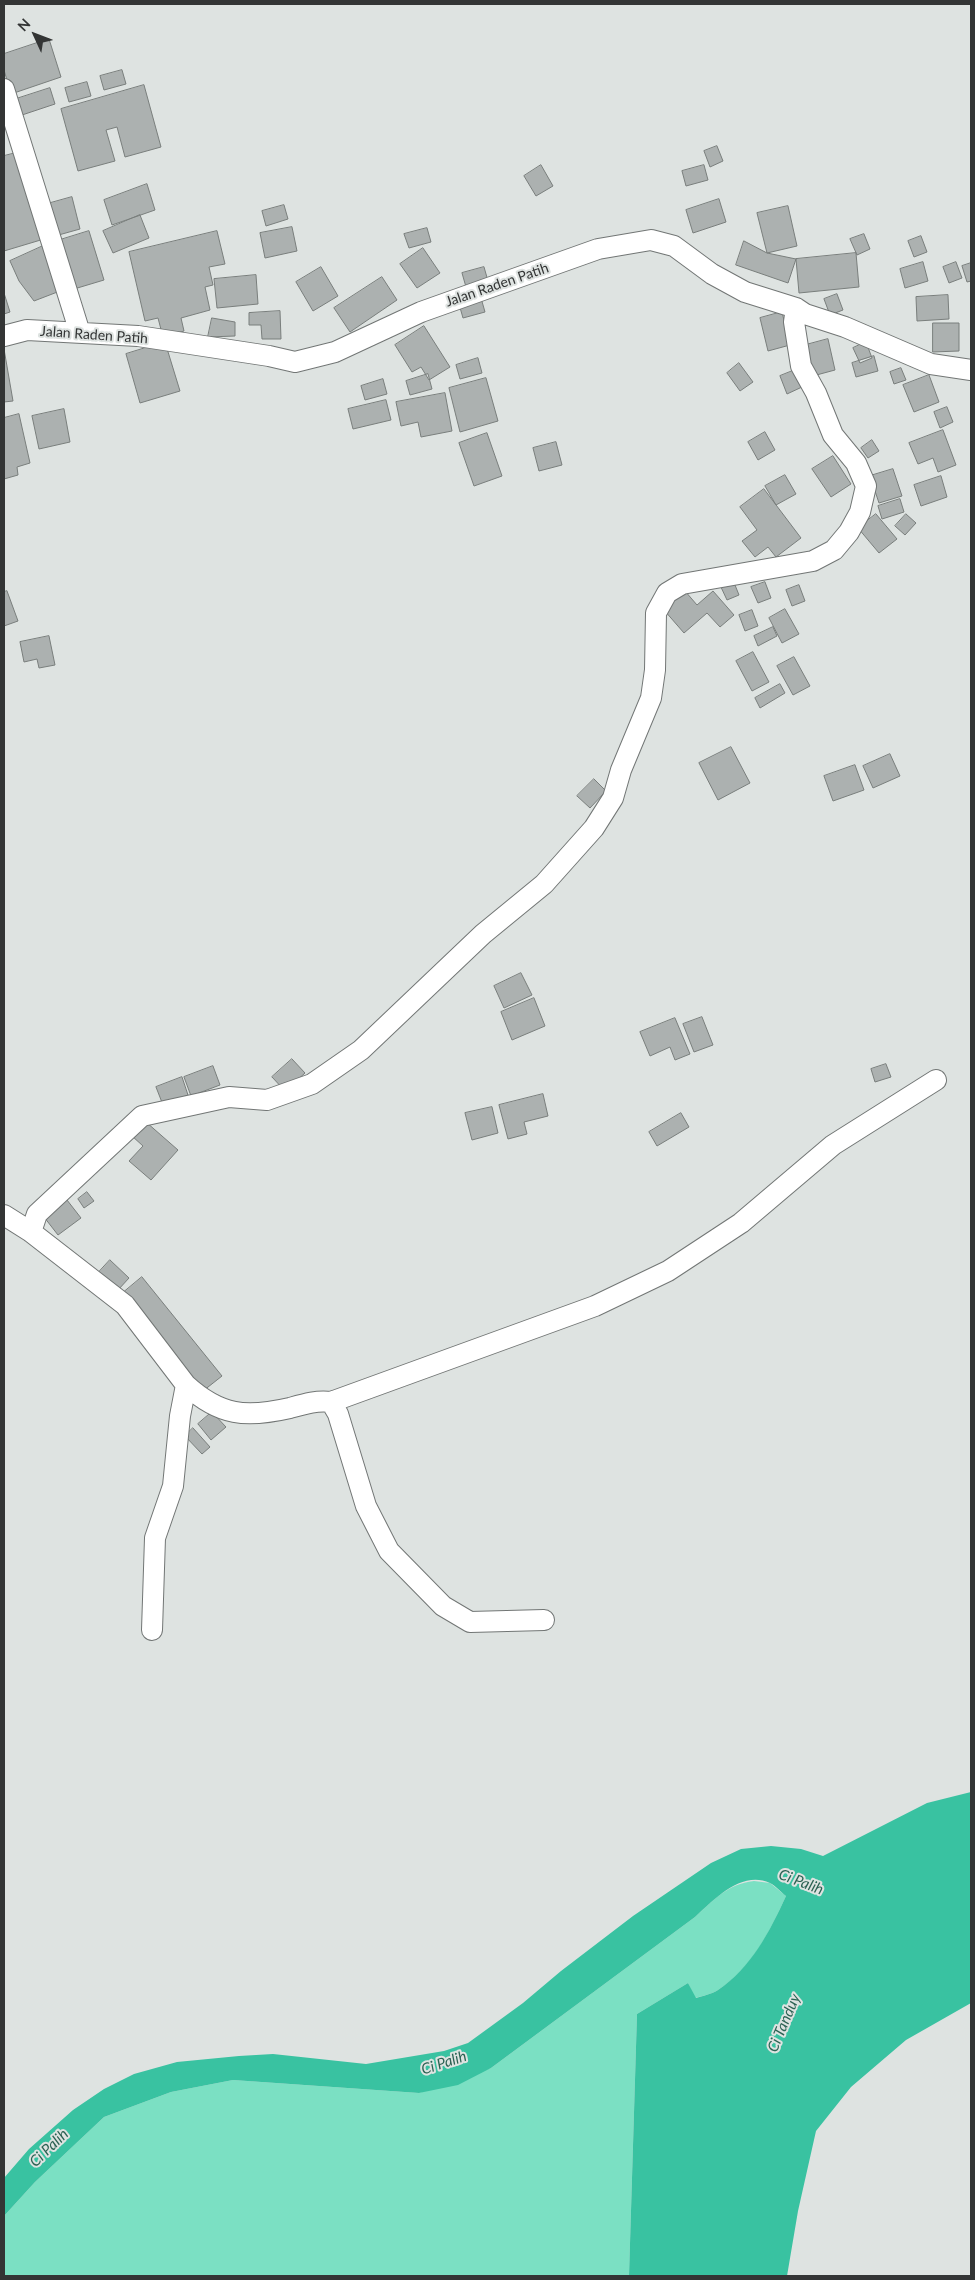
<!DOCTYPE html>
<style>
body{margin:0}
#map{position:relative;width:975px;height:2280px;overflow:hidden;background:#dee3e1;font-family:Lato,sans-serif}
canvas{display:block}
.frame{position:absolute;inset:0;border:5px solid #333535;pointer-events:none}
.north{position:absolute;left:10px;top:10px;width:50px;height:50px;-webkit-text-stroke:4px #dee3e1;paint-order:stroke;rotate:313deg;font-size:14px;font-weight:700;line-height:20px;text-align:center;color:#333535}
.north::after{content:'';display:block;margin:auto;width:18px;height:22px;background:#333535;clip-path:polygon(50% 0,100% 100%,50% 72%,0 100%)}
</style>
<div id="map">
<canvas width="975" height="2280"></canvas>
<div class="frame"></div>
<div class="north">N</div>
</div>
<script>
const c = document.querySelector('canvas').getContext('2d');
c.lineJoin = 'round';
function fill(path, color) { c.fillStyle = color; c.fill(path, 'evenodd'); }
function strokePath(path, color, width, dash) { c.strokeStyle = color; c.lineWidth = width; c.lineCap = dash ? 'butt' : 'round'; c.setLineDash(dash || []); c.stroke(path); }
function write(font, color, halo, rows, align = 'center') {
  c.font = font + ' Lato,sans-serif'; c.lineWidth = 4; c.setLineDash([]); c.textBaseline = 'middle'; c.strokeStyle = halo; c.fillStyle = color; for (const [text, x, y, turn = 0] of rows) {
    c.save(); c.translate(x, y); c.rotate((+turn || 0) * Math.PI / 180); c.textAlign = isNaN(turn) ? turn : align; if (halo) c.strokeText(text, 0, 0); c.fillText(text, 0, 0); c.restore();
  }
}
fill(new Path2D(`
 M754,1881L770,1883L786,1896C770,1931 752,1968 718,1990C712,1994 702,1996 695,1998L688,1983L637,2014L629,2276H4V2216L35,2182L104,2117L171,2092L233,2080L419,2093L491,2068L695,1917C714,1900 727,1884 754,1881Z`), '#7be0c3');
fill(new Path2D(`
 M971,1792V2003L906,2040L851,2087L816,2131L798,2211L787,2276H629L637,2014L688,1983L696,1998C702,1996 712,1994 718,1990C751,1968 770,1931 786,1896C781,1892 776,1886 770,1883C741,1870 714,1900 695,1917L491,2068L458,2085L419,2093L233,2080L171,2092L104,2117L35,2182L4,2216V2178L29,2149L73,2110L104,2089L134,2074L177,2062L239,2056L273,2054L366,2064L444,2051L468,2043L523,2003L561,1971L633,1916L711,1863L741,1849L771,1846L801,1849L823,1856L927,1803Z`), '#39c2a1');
const building = new Path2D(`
 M49,39L61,77L11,94L4,70V54Z
 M122,70L126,84L104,90L100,76Z
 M87,82L91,96L69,102L65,88Z
 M144,85L161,147L125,157L117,127L106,130L115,161L78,171L61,109Z
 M50,88L55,104L22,115L16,99Z
 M717,146L723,161L710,167L704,151Z
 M20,152L44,239L4,251V156Z
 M541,165L553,186L536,196L524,176Z
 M704,165L708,180L686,186L682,171Z
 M147,184L155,210L112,225L104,200Z
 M72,197L80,229L55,236L47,204Z
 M719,199L726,222L693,233L686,210Z
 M284,205L288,219L266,226L262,211Z
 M788,206L797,246L767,253L757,213Z
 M140,215L149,238L113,253L103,231Z
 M292,227L297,251L265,258L260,233Z
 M427,228L431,242L409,248L404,234Z
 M89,231L104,280L74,289L60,240Z
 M217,231L225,264L209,267L213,285L205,287L210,310L181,318L184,331L163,337L158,318L145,321L129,252Z
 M864,234L870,249L857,255L850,239Z
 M921,236L927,252L914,257L908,241Z
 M744,241L767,253L796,259L788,283L736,265Z
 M43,246L60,291L34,301L19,281L10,261Z
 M423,248L440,273L417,288L400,264Z
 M856,253L859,287L799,293L796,259Z
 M923,262L928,281L905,288L900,269Z
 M956,262L962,278L949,283L943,267Z
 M971,263V281L967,282L962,266Z
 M321,267L338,296L313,311L296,282Z
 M484,267L488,281L466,287L462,273Z
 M256,275L258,304L217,308L214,279Z
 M382,277L397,300L350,332L334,308Z
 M4,293L10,312L4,314Z
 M837,294L843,310L830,315L824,299Z
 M948,295L949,319L917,321L916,297Z
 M481,298L485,312L463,318L459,304Z
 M280,311L281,339H262L261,325H249V313Z
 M782,312L790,345L768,351L760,318Z
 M212,318L235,322V336L208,337Z
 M933,323H959V351L933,352Z
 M424,326L450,367L429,380L421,367L412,372L395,345Z
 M828,339L835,370L809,377L802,346Z
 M165,342L180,391L140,403L126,354Z
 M866,342L872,358L860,363L853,348Z
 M4,349L13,401L4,402Z
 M874,356L878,371L856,377L852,363Z
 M478,358L482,373L460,379L456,365Z
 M739,363L753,382L740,391L727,373Z
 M901,368L906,380L894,384L890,372Z
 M795,370L802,387L787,394L780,376Z
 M428,374L432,389L410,395L406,381Z
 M929,375L939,402L914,412L903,385Z
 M486,378L498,421L460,432L449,388Z
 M383,379L387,394L365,400L361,386Z
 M445,393L452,431L421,437L418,422L401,426L396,402Z
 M386,400L391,420L353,429L348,409Z
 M947,407L953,422L940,428L934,412Z
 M64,409L70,442L39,449L32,416Z
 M19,414L30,463L17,467L18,475L4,479V418Z
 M943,430L956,465L938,472L933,458L918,464L909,443Z
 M765,432L775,450L758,460L748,442Z
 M487,433L502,476L474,486L459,443Z
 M872,440L879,451L868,458L861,448Z
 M556,442L562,465L539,471L533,448Z
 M833,456L851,484L831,497L812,469Z
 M893,469L902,496L879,503L870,476Z
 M785,475L796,494L776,505L765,486Z
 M941,476L947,497L921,506L914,485Z
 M764,489L801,538L776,557L768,547L755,557L742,541L757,530L740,507Z
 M900,499L904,512L882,519L878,506Z
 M876,514L897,539L879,553L858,528Z
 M906,514L916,523L905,535L895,526Z
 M733,580L739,595L727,600L720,585Z
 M765,582L771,598L758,603L751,587Z
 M799,585L805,601L792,606L786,590Z
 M7,591L18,621L4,626V592Z
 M685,591L697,605L713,591L734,615L720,627L707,613L684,633L664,610Z
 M785,609L799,634L782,643L769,618Z
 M752,610L758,626L745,631L739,615Z
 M773,627L777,636L758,646L754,636Z
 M49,636L55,665L39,668L37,659L24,662L20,642Z
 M753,652L769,682L752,691L736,661Z
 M794,657L810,686L793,695L777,666Z
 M780,684L785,693L760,708L755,698Z
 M731,747L750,783L718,800L699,763Z
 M890,754L900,776L873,788L863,766Z
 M855,765L864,790L833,801L824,776Z
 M594,779L606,791L590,808L577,796Z
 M521,973L532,995L504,1008L494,986Z
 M534,998L545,1026L512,1040L501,1012Z
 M702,1017L713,1045L694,1052L683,1024Z
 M675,1018L690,1054L675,1060L670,1047L650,1056L640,1032Z
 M292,1059L305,1073L285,1091L272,1077Z
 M886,1064L891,1077L875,1082L871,1069Z
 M213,1066L220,1085L191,1096L184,1077Z
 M182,1077L188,1095L163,1105L156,1087Z
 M543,1094L548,1116L524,1122L527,1134L508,1139L499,1105Z
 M492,1107L498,1133L472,1140L465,1113Z
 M681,1113L689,1127L657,1146L649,1132Z
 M146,1122L178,1150L151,1180L129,1161L143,1146L132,1136Z
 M87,1192L94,1201L84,1208L78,1199Z
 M67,1200L81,1218L58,1235L44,1217Z
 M110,1260L129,1278L118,1290L99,1272Z
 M142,1277L222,1376L203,1391L124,1292Z
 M212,1412L226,1427L211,1440L198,1424Z
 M193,1428L210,1447L202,1454L185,1436Z`);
fill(building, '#acb1b0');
strokePath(building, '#797e7c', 1);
const minor = new Path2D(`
 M4,89L80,333
 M4,336L27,330L138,336L269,356L295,362L335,352L421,312L598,249L651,240L674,246L712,274L745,292L796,308L805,314L845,327L931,364L971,370
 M4,1215L31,1232L125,1305L186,1385L180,1416L173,1486L155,1538L152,1630
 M31,1232L37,1214L142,1116L229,1097L267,1100L312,1084L361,1050L483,934L544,884L594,828L613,798L621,770L651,698L655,670L656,613L667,593L682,584L813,561L834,550L849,532L860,512L866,486L856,463L833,435L816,393L801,366L794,322L796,308
 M186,1385C220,1416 246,1418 290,1408C304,1404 317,1400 331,1402L338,1414L366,1506L389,1551L443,1606L470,1622L544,1620
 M331,1402L595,1306L668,1271L741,1223L833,1145L936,1080`);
strokePath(minor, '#727675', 22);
strokePath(minor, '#fff', 20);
write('14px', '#333535', '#dee3e1', [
 ["Jalan Raden Patih",497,285,-19],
 ["Jalan Raden Patih",94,335,4]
]);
write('italic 15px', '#2c6253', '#dee3e1', [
 ["Ci Palih",801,1882,21],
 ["Ci Tanduy",784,2023,-67],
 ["Ci Palih",444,2063,-18],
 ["Ci Palih",49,2148,-44]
]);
</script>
